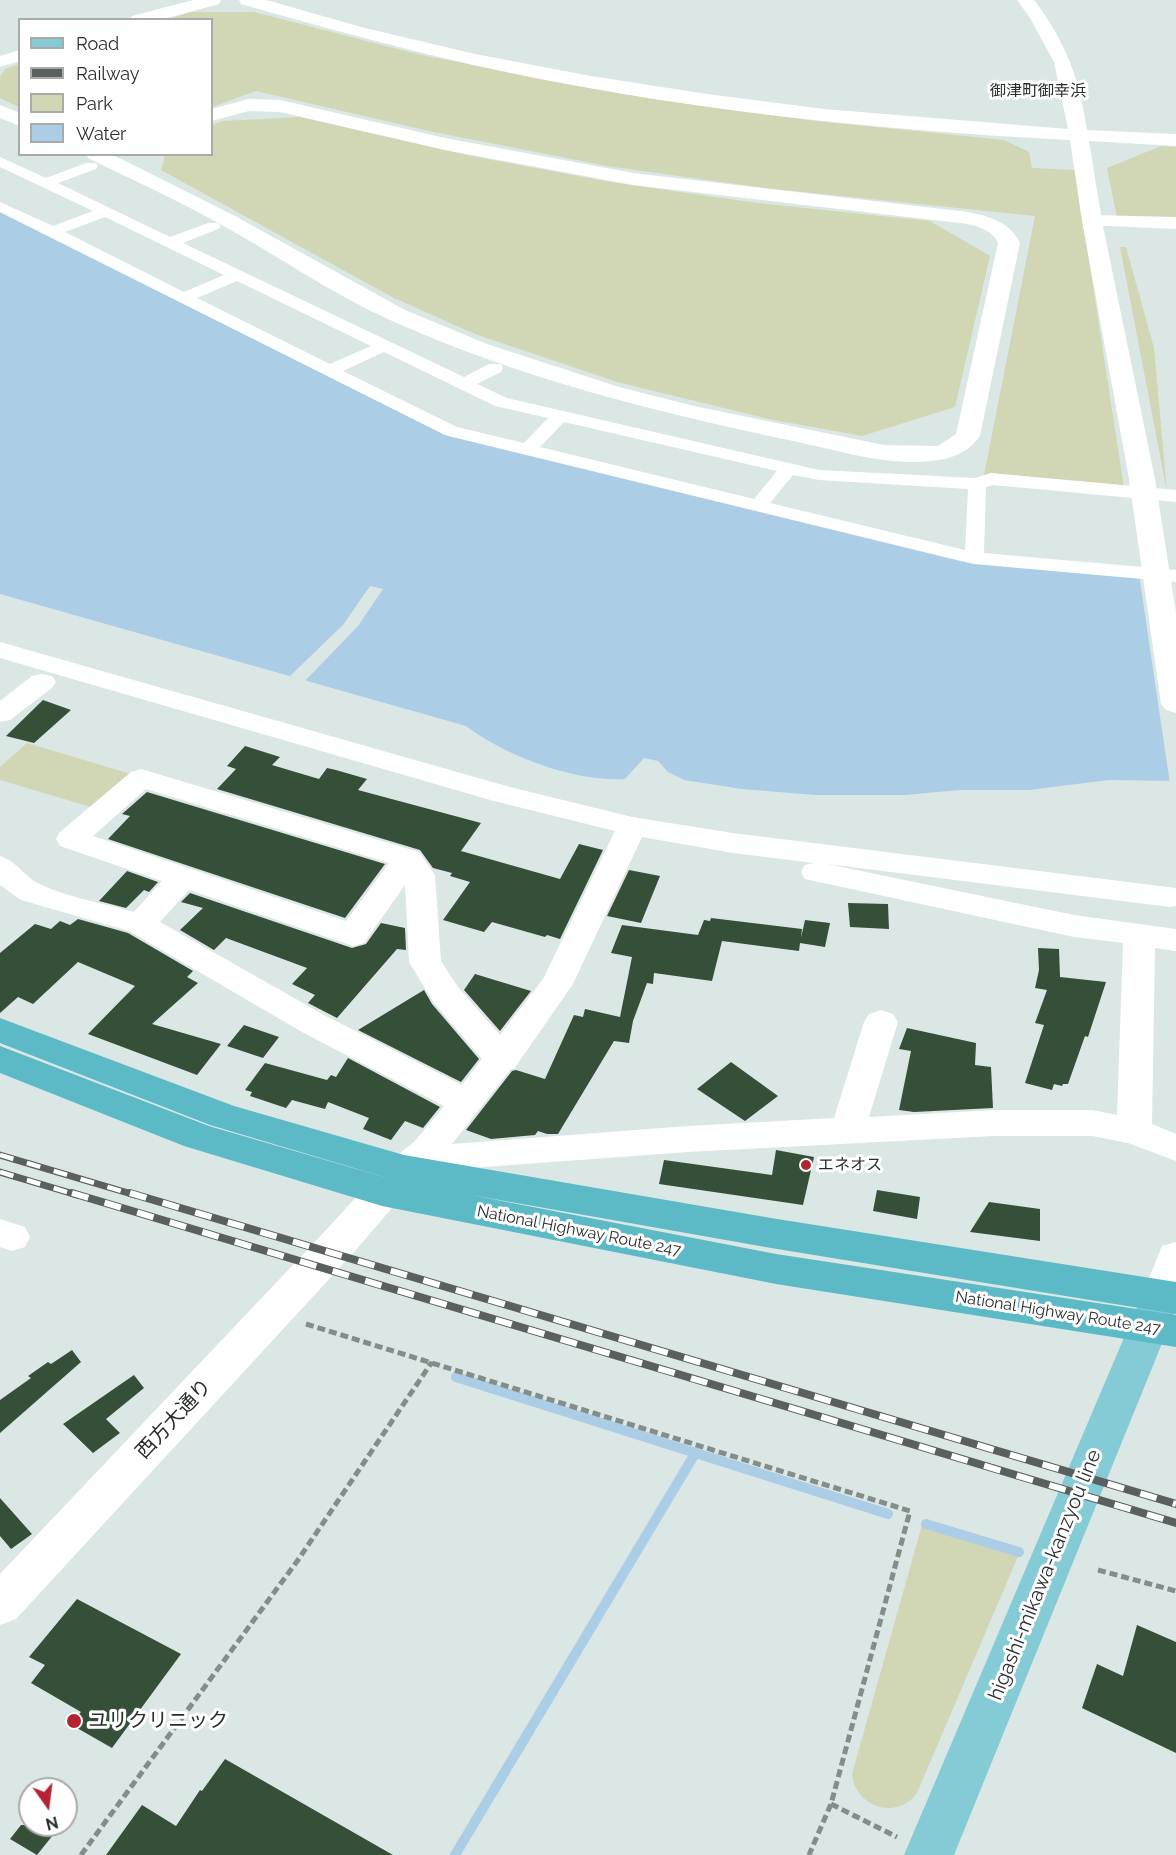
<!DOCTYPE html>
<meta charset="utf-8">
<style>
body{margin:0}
#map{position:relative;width:1176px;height:1855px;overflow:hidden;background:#dbe7e4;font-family:Raleway,sans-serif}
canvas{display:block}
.legend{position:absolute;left:18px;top:18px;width:195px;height:138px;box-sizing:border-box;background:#fff;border:2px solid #a9abab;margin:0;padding:8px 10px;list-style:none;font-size:18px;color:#292e2c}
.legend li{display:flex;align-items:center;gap:12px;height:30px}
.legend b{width:30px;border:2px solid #a9abab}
.north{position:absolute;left:18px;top:1777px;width:60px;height:60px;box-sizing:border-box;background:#fff;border:2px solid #a9abab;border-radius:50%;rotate:166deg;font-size:16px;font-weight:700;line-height:24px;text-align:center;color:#292e2c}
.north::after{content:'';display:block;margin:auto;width:21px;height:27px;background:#b52333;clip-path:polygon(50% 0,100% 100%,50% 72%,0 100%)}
</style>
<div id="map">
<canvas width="1176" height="1855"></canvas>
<ul class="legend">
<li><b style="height:8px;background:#85cbd5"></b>Road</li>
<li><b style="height:8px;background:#59605e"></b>Railway</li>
<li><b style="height:16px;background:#d1d6b5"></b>Park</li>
<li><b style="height:16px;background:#accde6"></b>Water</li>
</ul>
<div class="north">N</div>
</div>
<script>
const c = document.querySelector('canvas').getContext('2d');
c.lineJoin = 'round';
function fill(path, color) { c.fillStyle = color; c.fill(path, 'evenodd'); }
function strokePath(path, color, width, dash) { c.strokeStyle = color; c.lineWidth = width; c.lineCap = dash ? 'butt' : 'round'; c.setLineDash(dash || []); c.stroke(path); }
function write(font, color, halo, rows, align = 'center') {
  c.font = font + ' Raleway,"Noto Sans JP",sans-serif'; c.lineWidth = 6; c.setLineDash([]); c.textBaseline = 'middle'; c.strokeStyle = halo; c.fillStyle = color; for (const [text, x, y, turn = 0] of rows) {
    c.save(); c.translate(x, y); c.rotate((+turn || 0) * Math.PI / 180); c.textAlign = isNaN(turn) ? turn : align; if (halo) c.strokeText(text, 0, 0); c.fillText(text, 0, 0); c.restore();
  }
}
fill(new Path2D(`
 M191,12H254L421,55L653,99L816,121L1004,140L1029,152L1032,168L1075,170L1124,487L984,475L1035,216L765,188L607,166L429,131L256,91L212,107V20H166Z
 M19,64H20L19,107L0,98V77L5,69Z
 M300,117L471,156L610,182L757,203L930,221L990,256L955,407L862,436L769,419L617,382L475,334L392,297L161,170L165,155L212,154V125L223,121Z
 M1161,146L1176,147V218L1117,217L1107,168Z
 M1120,247H1126L1154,348L1167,492Z
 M27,743L131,774L91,807L0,780V767Z
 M922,1525L1019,1554L917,1793C897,1821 855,1807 852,1774Z`), '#d1d6b5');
fill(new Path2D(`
 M0,212L448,436L964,562L1176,580V781L1109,780L1029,790H959L906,795H815L742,789L684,780L668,772L658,761L644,758L625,779C574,782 506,756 466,726L0,594Z`), '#accde6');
fill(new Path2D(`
 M1139,574L1176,577V784H1170Z
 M370,586L383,589L358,626L305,681L290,676L343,625Z`), '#dbe7e4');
strokePath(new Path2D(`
 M456,1377L888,1514
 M926,1524L1019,1552
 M455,1855L696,1452`), '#accde6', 10);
fill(new Path2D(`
 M43,700L71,710L34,743L6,736Z
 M245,746L280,757L272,765L319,779L327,768L336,770L367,779L358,790L481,823L461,851L560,879L579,844L603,850L560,939L547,935L545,937L492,922L484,932L443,920L470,882L450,876L452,873L433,868L420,850L217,789L236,769L227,766Z
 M147,792L385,864L345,918L108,839L130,816L122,814Z
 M629,870L660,876L641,923L607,916Z
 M127,871L158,882L149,892L144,890L126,908L99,901Z
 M190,893L352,948L366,944L381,923L405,928L406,950L397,949L337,1018L308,1003L315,995L292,984L307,968L226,938L214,950L180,930L203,908L181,902Z
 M848,903L888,904L889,929L850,927Z
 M711,918L802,929L801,938L805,920L830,923L825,947L800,943L799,951L722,941L712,981L654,973L653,984L647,983L633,1021L629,1043L614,1041L558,1134H547L538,1131L535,1135L491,1139L466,1130L512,1071L516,1070L545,1079L574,1015L583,1017L585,1009L620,1017L632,957L611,953L622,925L698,935L704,920L710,921Z
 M78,919L128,933L193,971L187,977L198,983L152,1024L221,1044L197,1075L88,1034L135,986L78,962L33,1004L18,997L0,1013V953L35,924L51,929L60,921L70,925Z
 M1038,948L1059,949L1060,977L1106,982L1088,1037L1085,1036L1068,1084H1063L1062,1086L1054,1084L1052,1090L1025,1083L1044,1025L1035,1023L1047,990L1035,988L1039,970Z
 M475,974L531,991L500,1031L464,990Z
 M424,990L432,1004L479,1059L461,1082L358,1030Z
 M244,1025L279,1037L263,1058L227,1046Z
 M907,1028L976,1043L975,1065L991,1067L993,1108L914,1112L899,1110L911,1051L899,1049Z
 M348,1058L440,1107L423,1128L405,1121L391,1140L363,1129L369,1118L328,1102L325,1109L292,1100L286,1108L250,1096L252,1092L245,1090L265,1063L327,1080L331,1075L336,1077Z
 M731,1062L778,1096L745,1121L697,1089Z
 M776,1150L814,1157L803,1205L659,1184L664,1160L772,1175Z
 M877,1190L920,1197L917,1219L873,1211Z
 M989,1202L1040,1209V1241L970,1232Z
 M72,1350L81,1362L0,1433V1400L31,1378L28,1376L48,1362L51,1364Z
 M134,1375L144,1388L106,1419L120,1433L93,1453L63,1424Z
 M0,1498L32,1534L11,1549L0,1536Z
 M77,1599L181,1654L112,1748L70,1724L81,1712L31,1683L45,1665L29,1657Z
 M1137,1625L1176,1642V1753L1082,1708L1097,1664L1123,1676Z
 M225,1759L393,1855H106L142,1805L176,1826L200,1790L202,1791Z
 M21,1825H61L37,1855L10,1839Z`), '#364f38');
strokePath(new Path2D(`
 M306,1324L910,1511L831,1804L809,1855
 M1098,1570L1176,1591
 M831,1804L897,1837
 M81,1855L298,1560L432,1362`), '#848d8a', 5, [8, 4]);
fill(new Path2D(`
 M0,157L46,178L86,163H96L98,166L96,169L58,183L170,237L208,223H218L221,226L218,229L183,243L464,377L489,364H501L503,368L501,372L477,384L507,398L819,470L975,478L991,473L1176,490V502L993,485L986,487L984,553L1176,570V582L974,564L445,435L0,212V202L53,226L93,211L0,167ZM105,217L224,275L184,292L65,232ZM237,281L371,346L330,364L197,298ZM384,352L495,406L548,418L524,443L457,427L343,371ZM564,422L777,471L754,499L540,447ZM793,475L819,480L968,489L965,550L770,503Z`), '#fff');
fill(new Path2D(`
 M1092,215L1176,217V229L1085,225L1082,221L1085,217Z
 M0,642L510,787L632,817L733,833L1176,888V906L1170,907L827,864L1074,915L1176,929V951L1155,948L1152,1124L1176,1134V1161L1128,1143L1092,1136H994L688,1152L457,1169L404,1182L391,1178L386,1169L391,1160L415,1141L444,1106L302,1032L129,931L21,900L0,885V856C17,861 25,878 42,885C67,897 106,904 134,912L162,881L60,846L56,839L60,832L131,772L141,769L419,852L435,875L441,961L458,987L500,1035L543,979L615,831L494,801L0,658ZM146,789L389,863L346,921L93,836ZM642,837L733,853L814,863L805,865L801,872L805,879L1074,937L1123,943L1117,1115L1092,1110H994L869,1117L898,1022L893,1014L881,1010L869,1014L864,1022L834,1118L688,1126L452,1144L511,1069H514L573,984ZM405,885L409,962L434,1003L482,1059L462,1085L326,1016L160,922L189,890L353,946L364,943Z
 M42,674L52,676L56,682L52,688L10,720L0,722V701L32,676Z
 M0,1219L25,1227L30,1237L25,1247L12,1251L0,1247Z`), '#fff');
fill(new Path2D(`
 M193,0H221L219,4L160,20H130L132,16Z
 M239,0H266L365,28L475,54L591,76L707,94L824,109L1068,129L1054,62L1030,18L1017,0H1034C1066,42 1079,78 1087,130L1176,134V146L1089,141L1102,221L1155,479L1176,613V713L1166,710L1161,704L1129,479L1082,221L1070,140C870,130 668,108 473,65C395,47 318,26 241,4Z
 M20,50V61L0,67V56Z
 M248,99L280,100L445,138L633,173L968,212C990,217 1009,221 1020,243L980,436C968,453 951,459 931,461C885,466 837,450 793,441C655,412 519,378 390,320C332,294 278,256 222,225C179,201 133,180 88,158L86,154H111L235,216L405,310L487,344L619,387L694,406L884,445L938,446L956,434L998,243C993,231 980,227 968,224L633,185L445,150L280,112L249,111L212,121V109Z
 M0,105L20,113V126L0,118Z
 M403,1156L416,1160L422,1170L416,1180L355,1251L16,1619L0,1625V1574L327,1229L390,1160Z
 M1176,1242V1307L1162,1312L1148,1307L1142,1296L1162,1246Z`), '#fff');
fill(new Path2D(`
 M1160,1284L1174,1289L1176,1309L954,1855H904L1140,1300L1146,1289Z`), '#85cbd5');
fill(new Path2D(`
 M0,1018L234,1106L404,1155L771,1218L1176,1282V1314L771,1248L471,1195L776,1254L1176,1315V1347L776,1284L382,1206L184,1146L0,1073V1046L209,1126L394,1180L210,1125L0,1043Z`), '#5cbac7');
const railFar1 = new Path2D(`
 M0,1155L135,1195
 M0,1172L77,1195`);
const rail = new Path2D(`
 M72,1193L1176,1523
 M130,1193L1176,1504`);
strokePath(railFar1, '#59605e', 7);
strokePath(rail, '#59605e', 8);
strokePath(railFar1, '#fff', 4.5, [14]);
strokePath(rail, '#fff', 6, [17]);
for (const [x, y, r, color] of [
 [806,1165,6,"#b52333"],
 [74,1721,8,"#b52333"]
]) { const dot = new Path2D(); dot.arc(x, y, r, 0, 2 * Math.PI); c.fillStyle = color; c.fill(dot); strokePath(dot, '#fff', 2); }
write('16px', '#292e2c', '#fff', [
 ["御津町御幸浜",1038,91]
]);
write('16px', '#292e2c', '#fff', [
 ["エネオス",818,1165]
], 'left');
write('16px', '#292e2c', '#fff', [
 ["National Highway Route 247",579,1231,11],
 ["National Highway Route 247",1058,1313,9]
]);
write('20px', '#292e2c', '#fff', [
 ["西方大通り",174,1419,-47],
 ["higashi-mikawa-kanzyou line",1045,1575,-68]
]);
write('20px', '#292e2c', '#fff', [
 ["ユリクリニック",88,1721]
], 'left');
</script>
